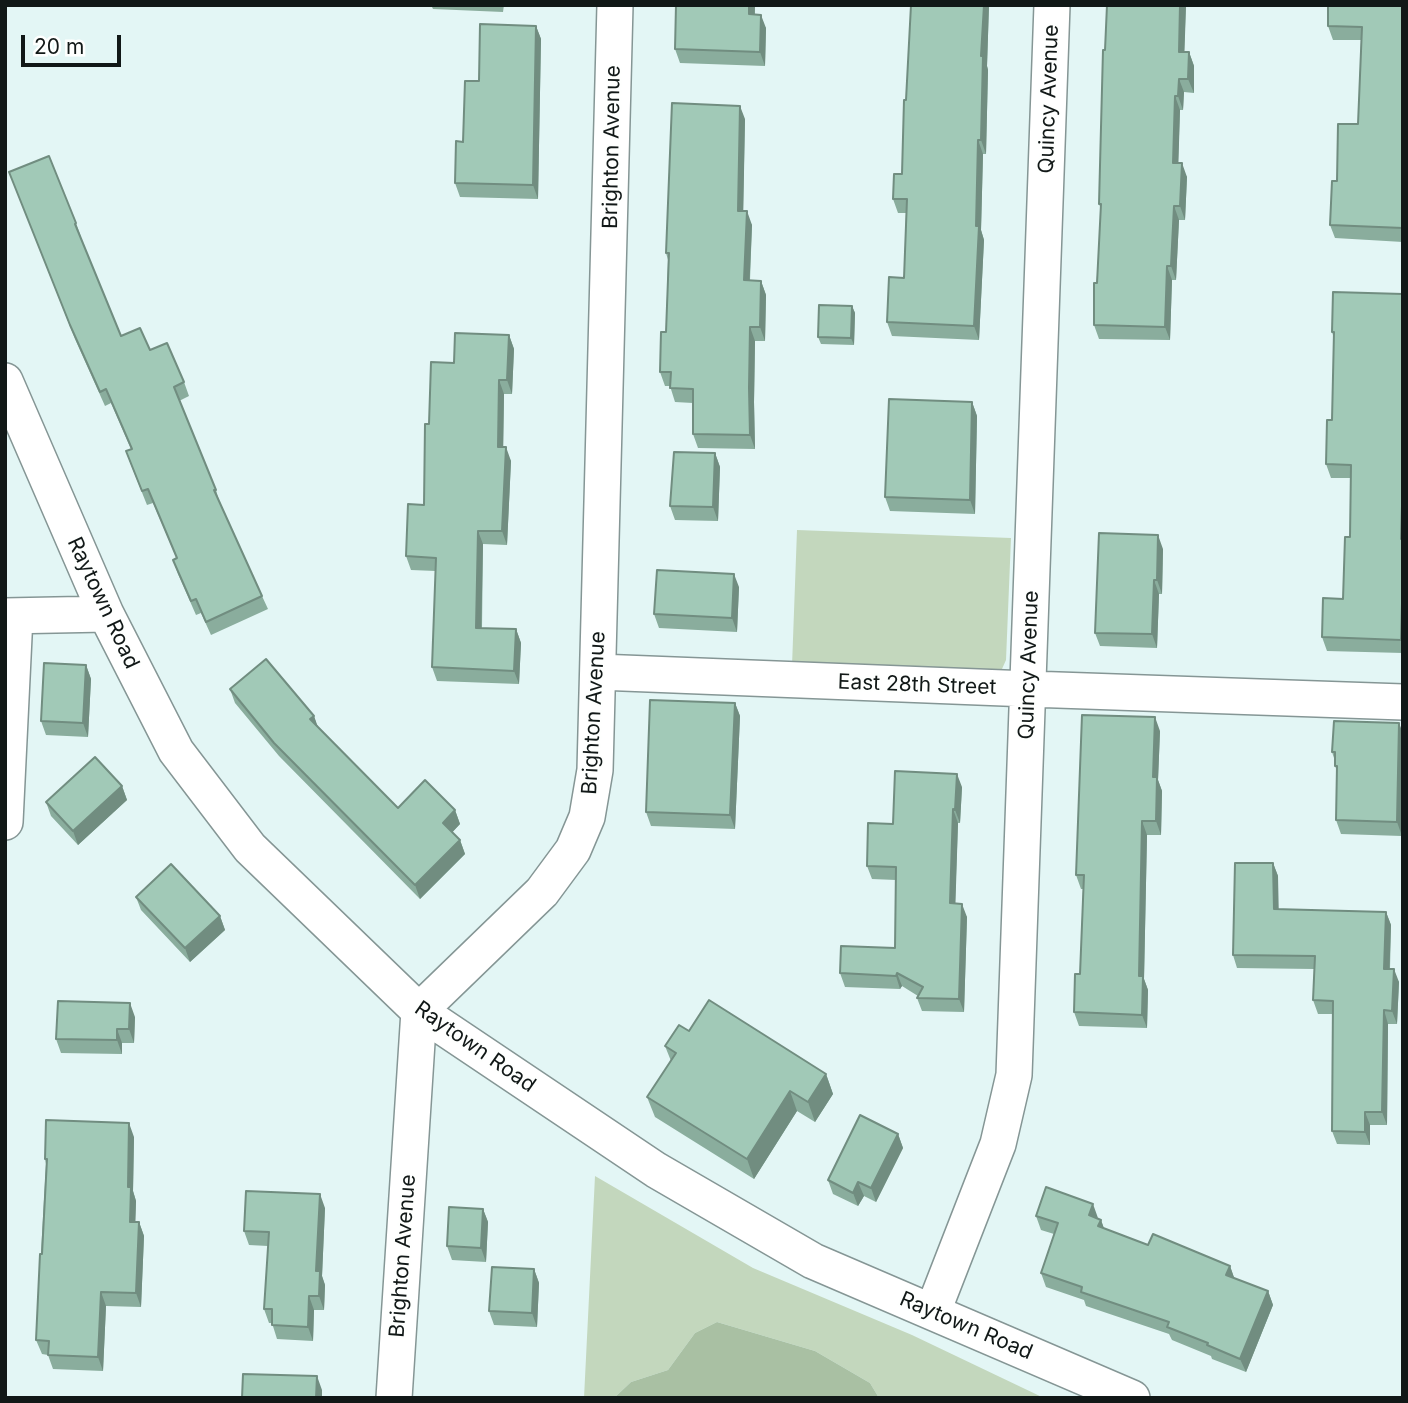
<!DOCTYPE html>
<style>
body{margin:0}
#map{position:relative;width:1408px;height:1403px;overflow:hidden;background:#e3f6f5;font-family:Inter,sans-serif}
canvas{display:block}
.frame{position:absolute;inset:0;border:7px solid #111817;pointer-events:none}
.scale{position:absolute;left:21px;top:35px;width:100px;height:32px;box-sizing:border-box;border:4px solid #111817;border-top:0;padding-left:9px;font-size:21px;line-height:24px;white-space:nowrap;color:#111817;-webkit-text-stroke:5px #fefffe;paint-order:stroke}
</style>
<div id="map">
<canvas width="1408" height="1403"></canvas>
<div class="frame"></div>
<div class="scale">20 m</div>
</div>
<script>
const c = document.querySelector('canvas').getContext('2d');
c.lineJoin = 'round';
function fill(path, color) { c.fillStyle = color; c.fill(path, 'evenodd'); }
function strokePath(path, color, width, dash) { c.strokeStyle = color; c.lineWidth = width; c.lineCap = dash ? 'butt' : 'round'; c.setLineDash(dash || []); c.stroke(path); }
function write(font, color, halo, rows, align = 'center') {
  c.font = font + ' Inter,sans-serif'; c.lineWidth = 5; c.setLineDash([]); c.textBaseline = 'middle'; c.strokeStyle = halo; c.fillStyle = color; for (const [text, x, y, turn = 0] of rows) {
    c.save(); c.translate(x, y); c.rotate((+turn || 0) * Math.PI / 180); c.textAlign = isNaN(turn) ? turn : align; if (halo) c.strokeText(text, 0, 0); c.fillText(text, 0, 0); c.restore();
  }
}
fill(new Path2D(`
 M797,530L1011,538L1006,660L1002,669L995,674L792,666Z
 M595,1176L753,1268L912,1335L1044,1398L1015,1396L1010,1398H879L870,1383L815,1351L717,1322L695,1333L668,1370L631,1382L614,1398H584Z`), '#c3d7bd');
fill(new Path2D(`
 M717,1322L815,1351L870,1383L879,1398H614L631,1382L668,1370L695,1333Z`), '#a9c0a3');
const minor = new Path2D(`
 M5,381L106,614L176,751L250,848L419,1011L656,1170L813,1261L1132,1398
 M5,616L106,614
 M598,672L1029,689L1403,702
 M5,822L15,616
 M933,1311L998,1144L1014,1075L1052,5
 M394,1398L419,1011L542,892L573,850L587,817L595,770L615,5`);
strokePath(minor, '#859695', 38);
strokePath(minor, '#fff', 35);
fill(new Path2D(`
 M431,5H504L503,12L433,9Z
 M676,5H755V14L766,28L765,66L680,63L675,49Z
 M911,5H989L987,66L988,70L986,154H983L981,230L984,240L979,340L892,336L887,322L904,278L906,213H898L893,199L902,174Z
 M1186,5L1184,52H1189L1194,66V93L1184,92L1183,110H1180L1178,163L1187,177L1185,220H1179L1176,280H1172L1170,340L1099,339L1094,325L1101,209L1099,204L1105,50Z
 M1403,5V242L1335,238L1330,225L1337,181L1358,124L1361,40H1333L1328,26Z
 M536,26L541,39L538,199L460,197L455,183L463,142L479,81Z
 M745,119L743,211L752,225L750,280L761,281L766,295L765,341H755L754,402L755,449L698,448L693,434V403L675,402L670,386H665L660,372L666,332L668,260L666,253Z
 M9,172L76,223L81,237H80L121,336L150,350L184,382L189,396L179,401L216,490L220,504L262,596L268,609L211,635L201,613L196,615L178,574L173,560L177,559L153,503L147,505L131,465L126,451L131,449L111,403L105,406L75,339Z
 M1403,294V653L1327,651L1322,637L1343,599L1350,537L1351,478H1331L1326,464L1332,420L1334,338L1332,332Z
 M852,306L855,313L854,345L821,344L818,337Z
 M509,335L514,349L512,394H504L503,447L511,461L507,545L483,544L482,628L516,629L521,643L519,684L437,681L432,667L436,571L411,570L406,556L424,505L429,424L454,363Z
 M972,402L977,416L975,514L890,511L885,497Z
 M715,453L720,467L718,521L675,520L670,506Z
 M1163,549L1162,594H1159L1157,648L1100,646L1095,633Z
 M739,587L737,632L659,628L654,614Z
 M86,665L91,679L88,737L46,735L41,721Z
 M230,689L314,716L317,726L398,808L455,810L460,824L452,832L460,840L465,854L420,899L279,756L235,703Z
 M735,703L740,716L735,829L651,826L646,812Z
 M1399,723L1402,836L1341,834L1336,820L1337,771L1335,766V761L1332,752Z
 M1160,731L1158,780L1162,791L1161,835H1147L1144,979L1148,990L1147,1028L1079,1026L1074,1012L1080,974L1083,889H1081L1076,875Z
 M122,786L127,800L78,845L51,816L46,802Z
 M962,787L960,823H958L955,904L967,917L964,1012L922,1011L917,998L918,996L902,986L900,989L845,987L840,973L895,948L896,880L872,879L867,866L893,824Z
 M1273,863L1278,876V909L1386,912L1391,925L1390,969L1399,982L1397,1024H1388L1387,1125H1370V1145L1337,1144L1332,1131L1333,1014H1318L1313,1000L1314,969L1237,968L1233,955Z
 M136,897L220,916L225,930L190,962L141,910Z
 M135,1017L134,1043H122V1054L61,1053L56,1039Z
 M689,1031L826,1074L833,1094L815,1122L797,1111L754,1179L655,1117L647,1097L671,1061L665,1046Z
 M898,1134L903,1148L876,1202L864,1196L858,1206L833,1194L828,1180Z
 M134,1137L133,1191L136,1201L135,1222H139L144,1236L141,1307L106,1306L103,1371L53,1369L48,1355L42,1354L36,1340L46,1164L45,1159Z
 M325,1208L322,1276L325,1285L324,1310H314L313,1341L277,1339L272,1323H269L264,1309L268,1246L249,1245L244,1231Z
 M483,1209L488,1222L486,1262L452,1260L447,1246Z
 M1036,1216L1098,1219L1101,1220L1104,1229L1148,1245L1230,1266L1234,1278L1268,1291L1273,1305L1246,1372L1212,1359L1211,1356L1172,1340L1169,1334L1086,1306L1084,1300L1046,1287L1041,1273L1054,1234L1041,1230Z
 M534,1269L539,1283L537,1327L494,1325L489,1311Z`), '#8aad9d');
fill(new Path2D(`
 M749,5H755L754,28L749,14Z
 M984,5H989L987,66L988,70L986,154L981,140V56Z
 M1180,5H1186L1184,66L1179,52Z
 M761,15L766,28L765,66L760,52Z
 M536,26L541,39L538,199L533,185Z
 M1189,52L1194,66V93L1188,79Z
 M1179,79L1184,92L1183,110L1178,96Z
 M1175,96L1180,110L1178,176L1173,163Z
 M740,106L745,119L743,225L738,211Z
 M978,140L983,154L981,230L984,240L979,340L974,326Z
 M1182,163L1187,177L1185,220L1180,206Z
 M1174,206L1179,220L1176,280L1171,266Z
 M747,211L752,225L749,294L744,280Z
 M1167,266L1172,280L1170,340L1165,327Z
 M761,281L766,295L765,341L760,327Z
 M852,306L855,313L854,345L851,338Z
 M750,327L755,341L754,402L755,449L750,435L749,388Z
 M509,335L514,349L512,394L507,380Z
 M499,380L504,394L503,461L498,447Z
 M972,402L977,416L975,514L970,500Z
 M506,447L511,461L507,545L502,531Z
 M715,453L720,467L718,521L713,507Z
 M1403,472V544L1401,539Z
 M478,531L483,544L481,642L476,628Z
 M1158,535L1163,549L1162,594L1157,580Z
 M1403,567V644L1401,640Z
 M734,574L739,587L737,632L732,618Z
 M1154,580L1159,594L1157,648L1152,634Z
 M516,629L521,643L519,684L514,671Z
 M86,665L91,679L88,737L83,723Z
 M735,703L740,716L735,829L730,815Z
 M314,716L319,730L310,719Z
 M1155,717L1160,731L1158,780L1162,791L1161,835L1156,821L1153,777Z
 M1399,723L1403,733L1402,836L1397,822Z
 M957,774L962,787L960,823L955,810Z
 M122,786L127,800L78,845L73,831Z
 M953,809L958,823L955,917L950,903Z
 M455,810L460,824L448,837L443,823Z
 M1142,821L1147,835L1144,979L1148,990L1147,1028L1142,1015L1139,976Z
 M460,840L465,854L420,899L415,885Z
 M1273,863L1278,876L1279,922L1274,909Z
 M962,904L967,917L964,1012L959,999Z
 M1386,912L1391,925L1389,982L1384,969Z
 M220,916L225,930L190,962L185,948Z
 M1394,969L1399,982L1397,1024L1392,1011Z
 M897,973L902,986L900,989L896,976Z
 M130,1003L135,1017L134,1043L129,1029Z
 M1384,1010L1388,1024L1387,1125L1382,1112Z
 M117,1029L122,1043V1054L117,1040Z
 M826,1074L833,1094L815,1122L808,1102Z
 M790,1091L797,1111L754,1179L747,1159Z
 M1365,1112L1370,1125V1145L1365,1132Z
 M129,1123L134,1137L133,1191L136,1201L135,1236L130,1222L128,1187Z
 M898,1134L903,1148L876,1202L871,1188Z
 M858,1182L864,1196L858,1206L853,1193Z
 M320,1194L325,1208L322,1276L325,1285L324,1310L319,1296L316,1271Z
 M1093,1204L1098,1218L1089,1215Z
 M483,1209L488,1222L486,1262L481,1248Z
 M1101,1220L1106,1234L1098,1226Z
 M139,1222L144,1236L141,1307L136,1293Z
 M1230,1266L1235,1280L1226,1275Z
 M534,1269L539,1283L537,1327L532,1313Z
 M1268,1291L1273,1305L1246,1372L1240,1359Z
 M101,1292L106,1306L103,1371L98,1357Z
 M309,1296L314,1310L313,1341L308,1327Z
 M317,1376L322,1390V1398H316Z`), '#718d80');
const building = new Path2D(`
 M676,5H749V14L761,15L760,52L675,49Z
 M911,5H984L981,56H983L981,140H978L976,226H979L974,326L887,322L889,277L904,278L907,199H893L894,174H902L904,100H906Z
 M1107,5H1180L1179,52H1189L1188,79H1179L1178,96H1175L1173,163H1182L1180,206H1174L1171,266H1167L1165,327L1094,325V283H1097L1101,204H1099L1103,50H1105Z
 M1328,5H1403V228L1330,225L1332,181H1337L1338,124H1358L1362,27L1328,26Z
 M480,24L536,26L533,185L455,183L456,141L463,142L465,81H479Z
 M672,103L740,106L738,211H747L744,280L761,281L760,327H750L749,388L750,435L693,434V389L670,388L671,372H660L661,332H666L669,253H666Z
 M49,156L76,223L75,224L121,336L140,328L150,350L167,343L184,382L174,387L216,490H214L262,596L206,622L196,599L191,601L173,560L177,558L148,489L142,491L126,451L132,449L106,389L100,392L70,325L9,172Z
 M1333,292L1403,294V472L1401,539H1403V567L1401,640L1322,637L1323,598L1343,599L1345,537H1350L1351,465L1326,464L1327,420H1332L1334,332H1332Z
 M819,305L852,306L851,338L818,337Z
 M455,333L509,335L507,380H499L498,447H506L502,531H478L476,628L516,629L514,671L432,667L436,558L406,556L408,504L424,505L425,424H429L431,362L454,363Z
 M889,399L972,402L970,500L885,497Z
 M674,452L715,453L713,507L670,506Z
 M1099,533L1158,535L1157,580H1154L1152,634L1095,633Z
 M657,570L734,574L732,618L654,614Z
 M266,659L314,716L310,719L398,808L425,780L455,810L443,823L460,840L415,885L274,743L230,689Z
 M44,663L86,665L83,723L41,721Z
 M650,700L735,703L730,815L646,812Z
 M1082,715L1155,717L1153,777H1157L1156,821H1142L1139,976H1143L1142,1015L1074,1012L1075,974H1080L1084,875H1076Z
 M1334,721L1399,723L1397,822L1336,820L1337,766H1335V752H1332Z
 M95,757L122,786L73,831L46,802Z
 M895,771L957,774L955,810L953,809L950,903L962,904L959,999L917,998L923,987L897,973L896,976L840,973L841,946L895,948L896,867L867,866L868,823L893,824Z
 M1235,863H1273L1274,909L1386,912L1384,969H1394L1392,1011L1384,1010L1382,1112H1365V1132L1332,1131L1333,1001L1313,1000L1315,956L1233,955Z
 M171,864L220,916L185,948L136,897Z
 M709,1000L826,1074L808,1102L790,1091L747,1159L647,1097L676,1053L665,1046L679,1025L689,1031Z
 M58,1001L130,1003L129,1029H117V1040L56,1039Z
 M860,1115L898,1134L871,1188L858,1182L853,1193L828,1180Z
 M46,1120L129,1123L128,1187H131L130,1222H139L136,1293L101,1292L98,1357L48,1355L49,1341L36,1340L40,1254H42L47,1159H45Z
 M1046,1187L1093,1204L1089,1215L1101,1220L1098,1226L1148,1245L1153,1234L1230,1266L1226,1275L1268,1291L1240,1359L1207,1345L1208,1343L1167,1327L1169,1322L1081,1292L1082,1287L1041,1273L1058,1223L1036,1216Z
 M246,1191L320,1194L316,1271H320L319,1296H309L308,1327L272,1325V1309H264L269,1232L244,1231Z
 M449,1207L483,1209L481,1248L447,1246Z
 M492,1267L534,1269L532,1313L489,1311Z
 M243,1374L317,1376L316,1398H242Z`);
fill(building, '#a1c9b7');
strokePath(building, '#718d80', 2);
write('21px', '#111817', '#fefffe', [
 ["Quincy Avenue",1049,99,-88],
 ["Brighton Avenue",612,147,-89],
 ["Raytown Road",103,603,65],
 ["Quincy Avenue",1029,665,-88],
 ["East 28th Street",917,685,2],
 ["Brighton Avenue",594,713,-87],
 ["Raytown Road",475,1047,35],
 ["Brighton Avenue",403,1256,-86],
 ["Raytown Road",966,1326,23]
]);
</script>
